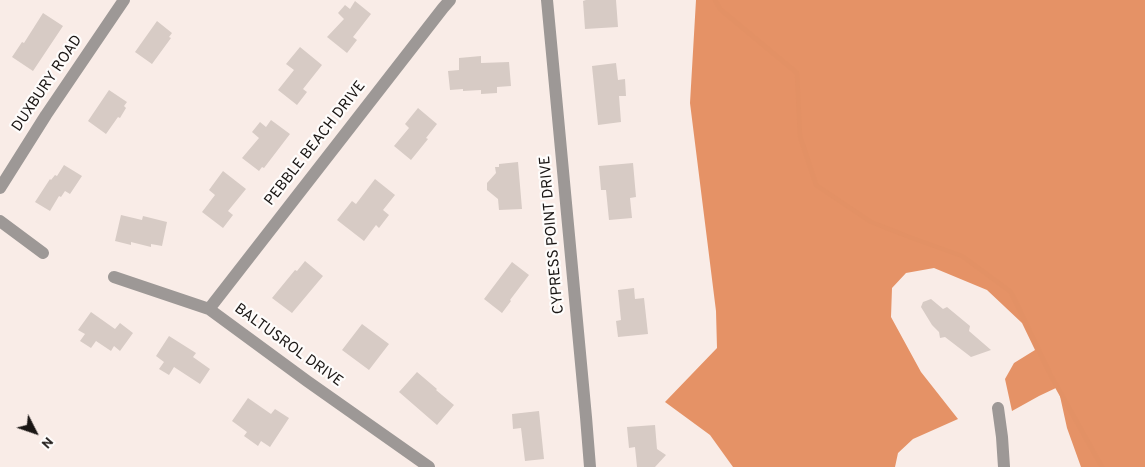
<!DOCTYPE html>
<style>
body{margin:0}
#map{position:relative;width:1145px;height:467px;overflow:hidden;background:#f9ece7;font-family:Overpass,sans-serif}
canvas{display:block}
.north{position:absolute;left:10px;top:407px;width:50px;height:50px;-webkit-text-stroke:4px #fefcfb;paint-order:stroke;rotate:131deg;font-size:14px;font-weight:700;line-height:20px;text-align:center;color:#1a1614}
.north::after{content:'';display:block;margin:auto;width:18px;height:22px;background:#1a1614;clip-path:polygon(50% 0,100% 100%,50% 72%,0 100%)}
</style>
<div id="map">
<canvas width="1145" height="467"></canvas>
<div class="north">N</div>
</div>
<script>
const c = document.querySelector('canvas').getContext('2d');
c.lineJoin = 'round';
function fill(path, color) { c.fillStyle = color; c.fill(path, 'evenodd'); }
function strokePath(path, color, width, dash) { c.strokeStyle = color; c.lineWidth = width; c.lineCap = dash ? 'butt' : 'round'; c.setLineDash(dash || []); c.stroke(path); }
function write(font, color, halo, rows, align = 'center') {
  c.font = font + ' Overpass,sans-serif'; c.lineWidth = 4.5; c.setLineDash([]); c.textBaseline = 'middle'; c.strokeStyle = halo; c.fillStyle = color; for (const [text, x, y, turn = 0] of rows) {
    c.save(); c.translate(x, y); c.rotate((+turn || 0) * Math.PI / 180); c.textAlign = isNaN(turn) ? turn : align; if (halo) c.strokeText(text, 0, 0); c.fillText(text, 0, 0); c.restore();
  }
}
fill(new Path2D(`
 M696,0H1145V467H1081L1067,428L1058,387L1039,396L1012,411L1005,379L1014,363L1035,350L1022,323L987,290L934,268L906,273L892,288L891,317L921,372L958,419L913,439L898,453L895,467H733L710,435L665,402L717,348L716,311L690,103Z`), '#e59266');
strokePath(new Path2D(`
 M715,0L720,9L797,73L800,136L816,185L871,222L912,238L962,256L1011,292L1050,374L1102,467`), '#e39165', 4.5);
fill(new Path2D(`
 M586,0H616L618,27L585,29L583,1Z
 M355,1L371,14L353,37L357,40L347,53L327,37L344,19L338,13L345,5L350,9Z
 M43,13L63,26L33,71L12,57L22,42L24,43Z
 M157,21L172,33L169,37L171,38L152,64L135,52Z
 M300,47L322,65L303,89L307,92L297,105L278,90L294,70L286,64Z
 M481,56V63L509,62L511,86L497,87V93L481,94V90L463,91V89L450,90L448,71L459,70V58Z
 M616,63L618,80L625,79L626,96H619L621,122L598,125L592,66Z
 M109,90L127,102L124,106L126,108L120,118L118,117L106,134L88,121Z
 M418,108L437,124L426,138L428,139L411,160L394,146L409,128L405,124Z
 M271,120L290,134L264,168L262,167L259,171L242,158L259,138L252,132L260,122L266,127Z
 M518,162L522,209L499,210L498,199L487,190V183L496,173L495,167H499V164Z
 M633,163L636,197L630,198L632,218L609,220L606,190H601L599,166Z
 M64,165L82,176L70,194L65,191L61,197L59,196L50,211L35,202L50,179L51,180L55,175L57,176Z
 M223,171L246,189L228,211L233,215L223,228L202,212L215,195L209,190Z
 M375,179L395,195L383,210L389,215L379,228L376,225L364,241L337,220L352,201L356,204Z
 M121,215L142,220L143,216L167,222L162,246L151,244V247L131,242V245L115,241Z
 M305,261L323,276L292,313L272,298L295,270L297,271Z
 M512,262L529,275L510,300L511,301L502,313L484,299Z
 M634,288L635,299L644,298L648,334L618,337L616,321L621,320L618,290Z
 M931,299L943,309L947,307L970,326L969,331L991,350L971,357L945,337L940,338L939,332L932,325L921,307L923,302Z
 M91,312L115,329L120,323L133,333L120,351L114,346L111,351L96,341L91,348L80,341L85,334L78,330Z
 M362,324L389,344L369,370L342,350Z
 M169,336L196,353L193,357L210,369L200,384L174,367L169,375L159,369L164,362L156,356Z
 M417,372L437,389L436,390L454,405L437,425L399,392Z
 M248,398L271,414L275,409L289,418L270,447L261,441L258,446L244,436L247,432L232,421Z
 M539,411L544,459L525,461L521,428L513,429L512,414Z
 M655,425L657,449L666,455L655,467H637L635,447L629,448L627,427Z`), '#d7cbc5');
strokePath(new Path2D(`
 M547,0L586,417L590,467
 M0,188L46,115L124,0
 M0,221L43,253
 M114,277L209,309L307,381L429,467
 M209,309L443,8L450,0
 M998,408L1002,437L1004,467`), '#9d9896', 12);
write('15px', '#1a1614', '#fefcfb', [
 ["DUXBURY ROAD",48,84,-56],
 ["PEBBLE BEACH DRIVE",316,144,-52],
 ["CYPRESS POINT DRIVE",553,235,-95],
 ["BALTUSROL DRIVE",288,346,36]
]);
</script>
